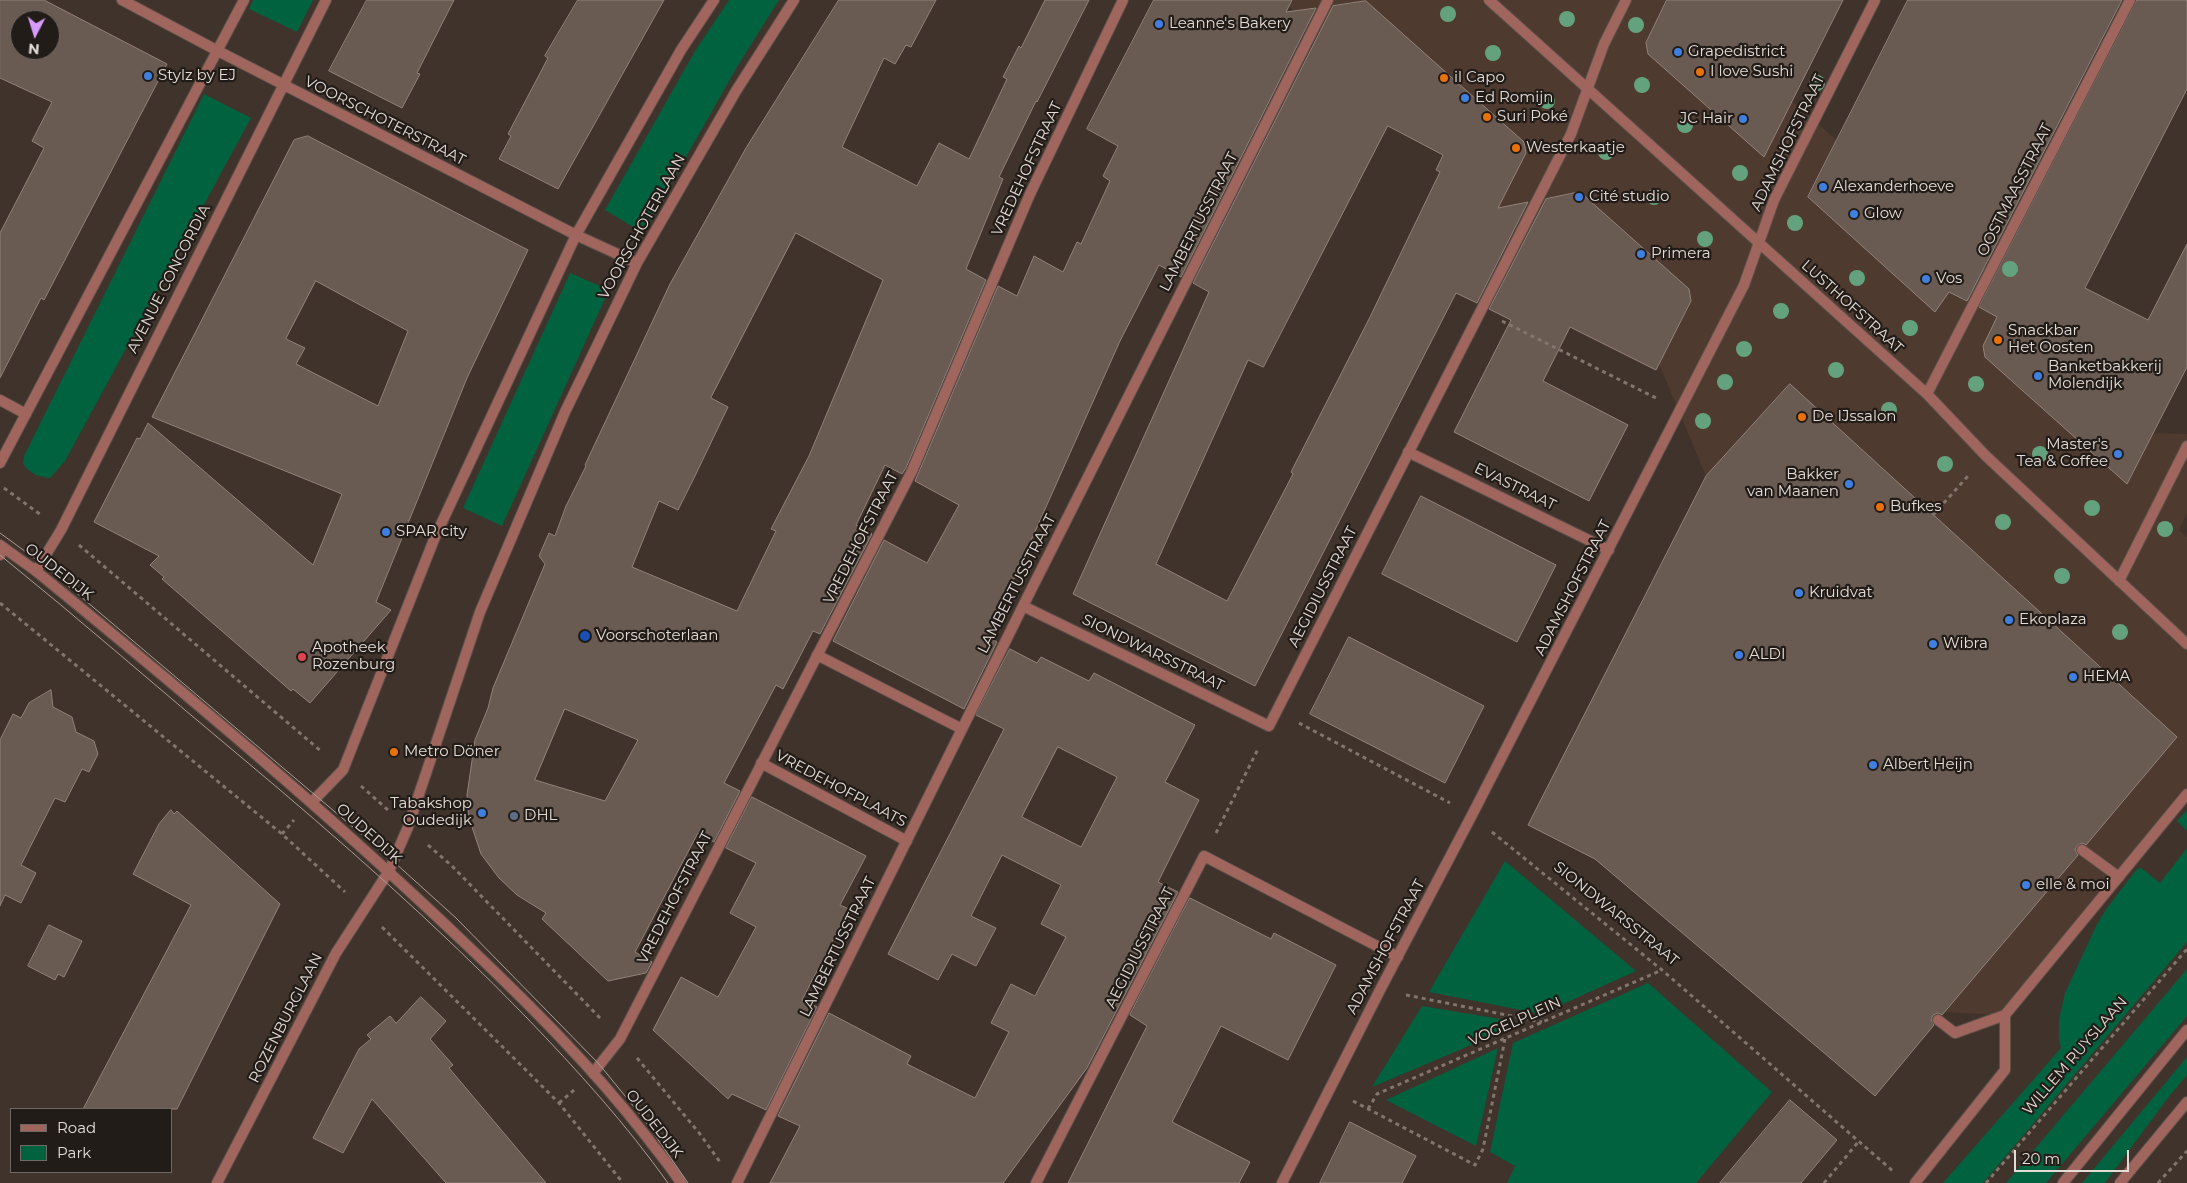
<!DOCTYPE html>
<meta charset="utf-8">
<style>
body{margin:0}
#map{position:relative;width:2187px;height:1183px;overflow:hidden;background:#40332b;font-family:Montserrat,sans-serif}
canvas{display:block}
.legend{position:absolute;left:10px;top:1108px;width:162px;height:65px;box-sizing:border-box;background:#221c18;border:1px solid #6f6864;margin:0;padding:6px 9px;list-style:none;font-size:15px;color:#e3dbd5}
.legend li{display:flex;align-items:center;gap:10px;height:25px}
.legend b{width:25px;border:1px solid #6f6864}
.north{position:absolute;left:10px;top:10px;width:50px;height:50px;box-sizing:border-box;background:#221c18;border:1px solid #6f6864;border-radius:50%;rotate:185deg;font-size:14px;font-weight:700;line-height:20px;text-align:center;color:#e3dbd5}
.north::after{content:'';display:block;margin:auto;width:18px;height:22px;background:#d69bfa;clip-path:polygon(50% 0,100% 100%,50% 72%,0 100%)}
.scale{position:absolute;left:2014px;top:1150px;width:115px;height:22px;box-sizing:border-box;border:2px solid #e3dbd5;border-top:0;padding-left:6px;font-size:15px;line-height:18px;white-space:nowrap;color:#e3dbd5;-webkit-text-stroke:4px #221c18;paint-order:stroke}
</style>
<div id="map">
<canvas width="2187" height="1183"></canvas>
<ul class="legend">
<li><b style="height:6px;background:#a0665e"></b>Road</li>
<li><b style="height:14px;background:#016240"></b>Park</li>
</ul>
<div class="north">N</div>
<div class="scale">20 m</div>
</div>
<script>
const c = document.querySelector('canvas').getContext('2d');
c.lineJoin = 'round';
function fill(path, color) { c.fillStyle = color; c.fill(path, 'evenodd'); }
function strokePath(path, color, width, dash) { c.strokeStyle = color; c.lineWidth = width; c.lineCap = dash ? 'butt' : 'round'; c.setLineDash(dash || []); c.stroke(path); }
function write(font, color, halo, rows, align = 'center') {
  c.font = font + ' Montserrat,sans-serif'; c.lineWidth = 4.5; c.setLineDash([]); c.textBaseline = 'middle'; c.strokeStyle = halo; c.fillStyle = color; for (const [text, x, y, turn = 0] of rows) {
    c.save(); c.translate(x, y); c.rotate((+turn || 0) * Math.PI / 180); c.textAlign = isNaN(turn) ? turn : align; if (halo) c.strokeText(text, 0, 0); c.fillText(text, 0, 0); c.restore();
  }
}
fill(new Path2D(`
 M1282,0H1675L2086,356L2153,433L2187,434V513L2179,530L2187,537V794L2005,1015L1945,1012L1657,780L1706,476L1659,364L1649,367L1627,356L1635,339L1522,287L1490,226L1447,175L1436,170L1443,155L1430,148L1434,141Z`), '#4e3a2f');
fill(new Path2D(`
 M253,0H313L297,32L249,9Z
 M729,0H779L737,67L643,233L605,210L695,51Z
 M204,94L251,118L65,461L50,478C38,477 31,474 23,464L24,456Z
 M570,273L609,290L502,526L463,508Z
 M2187,810V831L2177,821Z
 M2187,848V942L1983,1183H1943L2061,1048L2059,1039V1019L2065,993L2097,924L2107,908L2137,869L2141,868L2160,883Z
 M1505,861L1636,971L1541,1014L1429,992Z
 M2187,969V1016L2046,1183H2006Z
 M1648,983L1772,1092L1696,1183H1507L1515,1166L1490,1152L1513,1043Z
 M1422,1006L1506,1020L1502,1032L1372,1087Z
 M1498,1048L1476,1146L1386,1100Z
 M2187,1057V1075L2167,1099L2105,1183H2082Z`), '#016240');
const building = new Path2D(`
 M0,0H44L167,64L44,300L41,298L0,378V233L44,148L32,141L52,102L0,78ZM20,20H50V50H20Z
 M367,0H454L417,73L420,74L402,108L329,71Z
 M578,0H664L558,189L499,159L511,136L508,134L548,58L545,56Z
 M839,0H936L911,47L906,45L895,64L884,58L842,147L917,186L939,143L969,159L1007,79L1003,77L1019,46L1021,48L1045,0H1089L1037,102L1036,101L999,177L1003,179L966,269L986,280L906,468L902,474L885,465L856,525L872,534L820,634L813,631L783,689L776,685L724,783L740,791L714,842L698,833L635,952L652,962L646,973L608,981L542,919L546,913L517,895L499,878L481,854L469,818L467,795L475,740L488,708L493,688L545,564L539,556L549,533L555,536L566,506L586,466L585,465L670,284L746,148ZM796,233L883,280L809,456L771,529L776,531L737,611L632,567L659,501L678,510L694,478L728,407L711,398ZM565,709L638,740L605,801L535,780Z
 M1154,0H1292L1286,12L1316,8L1181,277L1159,265L1120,341L988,637L997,642L964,709L833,641L884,540L927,563L959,505L915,481L998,286L1017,296L1034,256L1063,272L1077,242L1081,244L1110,181L1103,176L1118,146L1087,129Z
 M1667,0H1843L1764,157L1648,54L1646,43Z
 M1908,0H2122L1967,301L1949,292L1935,312L1808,197Z
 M2137,0H2187V89L2085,288L2148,320L2187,244V367L2127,484L1985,357L1983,346L1997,317L1979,307Z
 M1366,1L1524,142L1526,153L1498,208L1528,202L1477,303L1456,293L1255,686L1073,594L1209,292L1193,283L1333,6ZM1388,126L1443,155L1436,170L1440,172L1370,317L1291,472L1293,474L1227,601L1156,564L1248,360L1263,367Z
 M308,136L528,250L467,378L376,602L391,610L310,703L293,689L291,691L162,579L164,577L150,565L159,556L94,522L137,438L140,439L148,423L313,565L342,494L152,417L294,140ZM316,281L408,331L378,406L296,364L305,348L286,339Z
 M1580,192L1689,289L1691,301L1656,370L1570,327L1543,381L1628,425L1589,501L1454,432L1511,320L1489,309L1546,199Z
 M1790,384L2177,737L2086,845L2082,843L2077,846L2075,850L2078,855L1942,1015L1938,1013L1933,1015L1931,1020L1934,1025L1875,1096L1595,859L1528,825L1706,476Z
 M1421,496L1556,565L1517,642L1382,574Z
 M1349,637L1484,706L1445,783L1310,714Z
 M1010,649L1037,663L1041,657L1089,681L1094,673L1195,725L1165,782L1199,800L1158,882L1178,892L1087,1068L1003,1183H770L800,1126L778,1116L829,1013L911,1056L907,1064L975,1098L1009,1032L991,1023L1011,984L1035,996L1066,937L1041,924L1061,885L1002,855L971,916L996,928L976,966L952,954L938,980L888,954L1004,729L976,715ZM1058,747L1117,777L1081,847L1022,817Z
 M51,690L53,707L72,717L76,732L94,741L98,754L89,772L82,769L65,802L55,798L21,865L36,873L21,903L5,895L0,906V740L13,714L21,718L29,703Z
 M752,797L866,856L840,905L849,909L802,1000L817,1007L766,1110L732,1094L728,1099L653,1030L681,977L718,997L756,927L730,913L756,863L726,848Z
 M171,810L174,814L177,811L280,904L177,1109H83L191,905L133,874L159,824Z
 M1190,898L1271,939L1274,933L1336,965L1288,1060L1221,1026L1172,1122L1250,1162L1239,1183H1068L1147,1026L1130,1015Z
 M49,925L82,941L64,977L58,974L55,980L28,966Z
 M421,997L446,1021L430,1039L453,1065L449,1068L546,1183H446L372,1099L343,1153L313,1138L359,1049L371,1039L367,1035L390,1016L396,1023Z
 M1790,1100L1837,1140L1801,1183H1720Z
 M1350,1122L1416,1156L1402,1183H1320Z`);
fill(building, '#695a52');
strokePath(building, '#928279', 1);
const service = new Path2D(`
 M122,0L218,51
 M0,400L26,414
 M2082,850L2119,877
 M1938,1020L1955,1033L2005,1015`);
const pedestrian = new Path2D(`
 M1408,452L1609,550
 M817,655L962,729
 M761,763L907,841`);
const minor = new Path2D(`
 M1489,0L1927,394L1986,456L2187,644
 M218,51L576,235L637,263
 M1927,394L2130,0
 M0,463L244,0
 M0,555L3,548
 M36,571L61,530L326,0
 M2119,581L2187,446
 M1023,606L1269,726L1571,134L1604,44L1626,0
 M312,802L343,770L435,537L576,235L681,50L714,0
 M593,1073L620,1039L912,471L1030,194L1123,0
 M217,1183L336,953L389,871L408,827L480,612L565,412L637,263L736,91L794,0
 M737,1183L1023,606L1328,0
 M1036,1183L1204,856L1398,957
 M1282,1183L1380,990L1472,815L1744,285L1774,200L1875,0
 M1915,1183L2005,1070V1015L2187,794`);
const tertiary = new Path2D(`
 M0,545L36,571C184,692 331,815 469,947C531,1006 593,1068 646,1136C658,1152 671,1167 681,1183
 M2063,1183L2187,1030
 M2120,1183L2187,1102`);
strokePath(service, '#5d514a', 12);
strokePath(pedestrian, '#5d514a', 12);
strokePath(minor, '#5d514a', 12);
strokePath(tertiary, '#5d514a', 12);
strokePath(new Path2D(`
 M1502,321L1658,399
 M4,488L41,515
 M1933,515L1969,475
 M79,545L322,752
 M0,603L282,834L345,892
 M1299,723L1450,803
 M361,786L388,810
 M1492,832L1662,970L1894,1172
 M1216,833L1258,749
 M282,834L294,820
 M428,845L452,866L602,1020
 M382,927L559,1103L623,1183
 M1406,995L1542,1022
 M637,1058L700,1134L720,1162
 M1353,1101L1475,1165L1483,1149L1505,1039
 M559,1103L574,1090
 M1368,1109L1377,1094L1662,970
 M1824,1183L1859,1141
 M1986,1183L2187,949
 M2158,1183L2187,1151`), '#81756e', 3, [4, 4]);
strokePath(service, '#a0665e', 10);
strokePath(pedestrian, '#a0665e', 10);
strokePath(minor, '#a0665e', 10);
strokePath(tertiary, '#a0665e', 10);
strokePath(new Path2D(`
 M0,533L41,563L393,861L456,918L599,1064L643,1118L688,1183
 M0,555C82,621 160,690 241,757C340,840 437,925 527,1018C577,1070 626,1124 668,1183`), '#a79d96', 1);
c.fillStyle = '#64a27e';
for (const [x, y] of [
 [1448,14],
 [1567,19],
 [1636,25],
 [1493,53],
 [1817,83],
 [1642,85],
 [1547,101],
 [1685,125],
 [1606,152],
 [1740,173],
 [1654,197],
 [1795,223],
 [1705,239],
 [2010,269],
 [1857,278],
 [1781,311],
 [1910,328],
 [1744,349],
 [1836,370],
 [1725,382],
 [1976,384],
 [1889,410],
 [1703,421],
 [2040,454],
 [1945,464],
 [2092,508],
 [2003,522],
 [2165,529],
 [2062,576],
 [2120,632]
]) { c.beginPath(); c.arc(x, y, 8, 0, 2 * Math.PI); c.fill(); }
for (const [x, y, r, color] of [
 [1159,24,5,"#3f7fe0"],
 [1678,52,5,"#3f7fe0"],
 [1700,72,5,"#e8710a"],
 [148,76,5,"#3f7fe0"],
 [1444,78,5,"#e8710a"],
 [1465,98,5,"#3f7fe0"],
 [1487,117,5,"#e8710a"],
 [1743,119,5,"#3f7fe0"],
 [1516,148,5,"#e8710a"],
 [1823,187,5,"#3f7fe0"],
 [1579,197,5,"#3f7fe0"],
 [1854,214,5,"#3f7fe0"],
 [1641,254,5,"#3f7fe0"],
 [1926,279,5,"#3f7fe0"],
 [1998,340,5,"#e8710a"],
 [2038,376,5,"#3f7fe0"],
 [1802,417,5,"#e8710a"],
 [2118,454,5,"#3f7fe0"],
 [1849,484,5,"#3f7fe0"],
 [1880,507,5,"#e8710a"],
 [386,532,5,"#3f7fe0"],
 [1799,593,5,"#3f7fe0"],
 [2009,620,5,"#3f7fe0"],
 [585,636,6,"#1a4fb4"],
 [1933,644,5,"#3f7fe0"],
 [1739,655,5,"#3f7fe0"],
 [302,657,5,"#e0444e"],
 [2073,677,5,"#3f7fe0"],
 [394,752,5,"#e8710a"],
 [1873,765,5,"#3f7fe0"],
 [482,813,5,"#3f7fe0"],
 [514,816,5,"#5c6f8a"],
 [2026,885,5,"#3f7fe0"]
]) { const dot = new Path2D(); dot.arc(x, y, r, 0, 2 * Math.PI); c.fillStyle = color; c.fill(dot); strokePath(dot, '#221c18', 2); }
write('15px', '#e3dbd5', '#221c18', [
 ["Leanne's Bakery",1169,24],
 ["Grapedistrict",1688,52],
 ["I love Sushi",1710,72],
 ["Stylz by EJ",158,76],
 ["il Capo",1454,78],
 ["Ed Romijn",1475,98],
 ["Suri Poké",1497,117],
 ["JC Hair",1733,119,"right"],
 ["Westerkaatje",1526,148],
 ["Alexanderhoeve",1833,187],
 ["Cité studio",1589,197],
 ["Glow",1864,214],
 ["Primera",1651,254],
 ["Vos",1936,279],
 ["Snackbar",2008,331],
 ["Het Oosten",2008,348],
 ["Banketbakkerij",2048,367],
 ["Molendijk",2048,384],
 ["De IJssalon",1812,417],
 ["Master's",2108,445,"right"],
 ["Tea & Coffee",2108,462,"right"],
 ["Bakker",1839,475,"right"],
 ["van Maanen",1839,492,"right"],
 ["Bufkes",1890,507],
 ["SPAR city",396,532],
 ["Kruidvat",1809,593],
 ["Ekoplaza",2019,620],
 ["Voorschoterlaan",596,636],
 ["Wibra",1943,644],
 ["Apotheek",312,648],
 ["Rozenburg",312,665],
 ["ALDI",1749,655],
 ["HEMA",2083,677],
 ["Metro Döner",404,752],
 ["Albert Heijn",1883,765],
 ["Tabakshop",472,804,"right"],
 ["Oudedijk",472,821,"right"],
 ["DHL",524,816],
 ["elle & moi",2036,885]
], 'left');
write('15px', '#e3dbd5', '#221c18', [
 ["VOORSCHOTERSTRAAT",385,121,27],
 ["ADAMSHOFSTRAAT",1788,143,-64],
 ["VREDEHOFSTRAAT",1027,169,-65],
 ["OOSTMAASSTRAAT",2015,190,-63],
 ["LAMBERTUSSTRAAT",1199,222,-63],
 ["VOORSCHOTERLAAN",642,227,-61],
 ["AVENUE CONCORDIA",169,279,-63],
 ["LUSTHOFSTRAAT",1852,307,42],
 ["EVASTRAAT",1515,487,26],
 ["VREDEHOFSTRAAT",861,538,-63],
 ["OUDEDIJK",59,572,38],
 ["LAMBERTUSSTRAAT",1017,584,-63],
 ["AEGIDIUSSTRAAT",1323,587,-63],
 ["ADAMSHOFSTRAAT",1573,588,-63],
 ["SIONDWARSSTRAAT",1153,653,26],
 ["VREDEHOFPLAATS",841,789,28],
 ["OUDEDIJK",369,834,42],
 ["VREDEHOFSTRAAT",675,898,-63],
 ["SIONDWARSSTRAAT",1616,914,39],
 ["LAMBERTUSSTRAAT",838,947,-64],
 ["ADAMSHOFSTRAAT",1386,947,-62],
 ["AEGIDIUSSTRAAT",1140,948,-63],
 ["ROZENBURGLAAN",286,1018,-63],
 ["VOGELPLEIN",1515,1022,-24],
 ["WILLEM RUYSLAAN",2075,1056,-49],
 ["OUDEDIJK",654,1124,52]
]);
</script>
